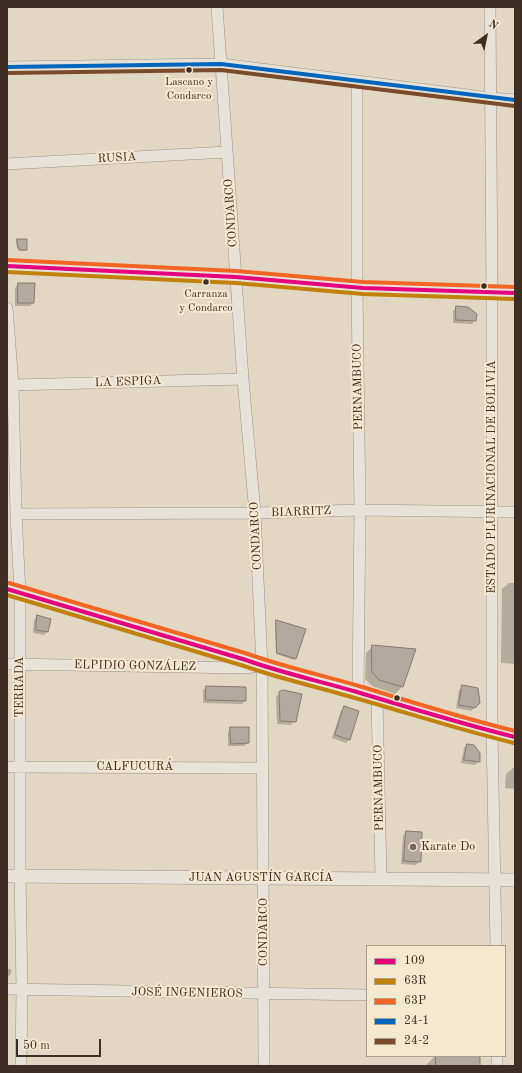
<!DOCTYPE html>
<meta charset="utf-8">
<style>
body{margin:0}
#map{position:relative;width:522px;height:1073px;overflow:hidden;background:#e1d7c2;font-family:"Old Standard TT",serif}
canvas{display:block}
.frame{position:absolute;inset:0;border:8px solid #402e24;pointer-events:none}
.legend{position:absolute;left:366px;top:945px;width:140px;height:112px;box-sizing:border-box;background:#f4e8cf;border:1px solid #ac9e8b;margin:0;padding:5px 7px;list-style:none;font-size:12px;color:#402e24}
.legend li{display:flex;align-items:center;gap:8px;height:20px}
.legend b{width:20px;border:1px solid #ac9e8b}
.north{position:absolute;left:466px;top:16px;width:40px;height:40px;-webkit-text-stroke:3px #f4e8cf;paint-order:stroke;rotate:33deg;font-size:11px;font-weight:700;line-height:16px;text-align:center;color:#402e24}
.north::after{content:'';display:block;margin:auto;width:14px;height:18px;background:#402e24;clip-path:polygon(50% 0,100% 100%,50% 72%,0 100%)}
.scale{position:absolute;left:16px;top:1039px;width:85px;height:18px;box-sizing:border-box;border:2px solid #402e24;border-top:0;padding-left:5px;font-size:12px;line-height:14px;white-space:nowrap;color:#402e24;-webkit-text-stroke:3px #f4e8cf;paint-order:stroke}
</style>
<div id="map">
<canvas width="522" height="1073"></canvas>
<div class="frame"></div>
<ul class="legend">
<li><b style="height:5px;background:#e5007d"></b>109</li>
<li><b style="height:5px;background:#c0820b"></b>63R</li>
<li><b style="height:5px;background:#f26522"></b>63P</li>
<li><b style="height:5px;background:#0065bd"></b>24-1</li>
<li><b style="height:5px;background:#7a4b2a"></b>24-2</li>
</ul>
<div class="north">N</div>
<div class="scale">50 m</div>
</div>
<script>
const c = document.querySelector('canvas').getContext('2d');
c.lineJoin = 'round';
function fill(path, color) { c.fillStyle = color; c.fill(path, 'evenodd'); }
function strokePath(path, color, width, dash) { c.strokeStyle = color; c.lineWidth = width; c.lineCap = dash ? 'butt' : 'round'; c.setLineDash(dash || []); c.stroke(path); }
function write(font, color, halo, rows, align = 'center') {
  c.font = font + ' "Old Standard TT",serif'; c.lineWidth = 4; c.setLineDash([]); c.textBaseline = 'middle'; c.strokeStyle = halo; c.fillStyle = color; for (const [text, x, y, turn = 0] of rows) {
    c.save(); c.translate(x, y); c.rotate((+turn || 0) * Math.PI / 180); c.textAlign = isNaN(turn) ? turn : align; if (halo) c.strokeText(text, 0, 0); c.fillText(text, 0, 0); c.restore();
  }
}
fill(new Path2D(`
 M18,240L26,249L25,251H19L17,249L16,241Z
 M18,284L33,303L30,306H15V288Z
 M457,307L475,320L472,324L453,323V311Z
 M509,583H515V664L501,663L502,589Z
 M37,616L50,620L47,632L44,635L33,633L34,620Z
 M276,621L305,629L294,660L276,654L275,623Z
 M373,646L402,687L395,694L372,686L365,679L366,653Z
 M463,686L479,703L471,711L456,708L459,690Z
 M206,687L245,700L242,704L203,703V690Z
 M280,693L295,721L291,725L277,724L276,697Z
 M344,708L349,740L346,743L332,738L341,711Z
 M231,728L248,743L244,746H228V732Z
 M467,745L479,761L475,765L461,763L464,748Z
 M514,767L515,789L505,788L506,774Z
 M406,832L421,833L420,861L416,865L401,864L403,836Z
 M7,969H11V974L7,978Z
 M435,1056H479L478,1066H425Z`), '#0003');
const building = new Path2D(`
 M17,239H27V250H21L18,247Z
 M18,283H35L34,303H18Z
 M456,306L468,307L477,314L476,321L456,320Z
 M37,615L51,619L48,632L36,630Z
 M276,620L306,629L296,659L277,653Z
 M372,645L416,649L403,687L379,680L372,672Z
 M462,685L478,688L480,703L475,708L459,705Z
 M206,686L246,687V701L206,700Z
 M283,690L302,694L296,722L280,721L279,692Z
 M344,706L359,711L350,740L335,735Z
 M230,727H249V743L231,744Z
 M467,744L474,745L480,753V762L464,760Z
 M406,831L422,832L421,862L404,861Z
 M436,1056H480V1066H436Z`);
fill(building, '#b2aa9c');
strokePath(building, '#847c70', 1);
const minor = new Path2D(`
 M217,7L243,379L255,513L262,666L264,1066
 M490,7L492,293V732L496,946
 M7,67L221,64L491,98L515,100
 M357,81V287L360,510L358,692
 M7,164L227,152
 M7,266L236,277L363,288L492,293H515
 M7,308L13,385L16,514L20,593V876L22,989L21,1066
 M13,385L243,379
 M16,514L255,513L360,510L515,512
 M7,664L244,668L262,666
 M377,699L381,878
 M7,767L263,768
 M7,989L367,995
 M497,1056V1066`);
const tertiary = new Path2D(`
 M7,589L246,660C282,674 320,681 357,692C409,708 462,725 515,737
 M7,876L515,880`);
strokePath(minor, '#9a9286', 12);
strokePath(tertiary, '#9a9286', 14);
strokePath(minor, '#e7e2d7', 11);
strokePath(tertiary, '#e7e2d7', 13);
strokePath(new Path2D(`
 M7,266L236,277L363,288L515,293
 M7,589L246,660C282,673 320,681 357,692C410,708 462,724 515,737`), '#e5007d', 4);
strokePath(new Path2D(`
 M7,272L236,283L363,294L515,299
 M7,595L244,666C281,679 318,687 355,698C408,713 460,730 514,743`), '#c0820b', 4);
strokePath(new Path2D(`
 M7,260L236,271L363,282L515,287
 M9,583L248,654C284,667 322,675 359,686C411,702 462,718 515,731`), '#f26522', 4);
strokePath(new Path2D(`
 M7,67L221,64L515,100`), '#0065bd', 4);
strokePath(new Path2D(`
 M7,73L221,70L515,106`), '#7a4b2a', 4);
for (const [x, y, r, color] of [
 [189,70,3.5,"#402e24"],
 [206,282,3.5,"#402e24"],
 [484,286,3.5,"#402e24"],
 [397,698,3.5,"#402e24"],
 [413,847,4,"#78695b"]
]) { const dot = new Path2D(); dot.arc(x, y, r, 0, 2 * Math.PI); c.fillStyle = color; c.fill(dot); strokePath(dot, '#f4e8cf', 1.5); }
write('11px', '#402e24', '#f4e8cf', [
 ["Lascano y",189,82],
 ["Condarco",189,96],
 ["Carranza",206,294],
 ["y Condarco",206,308]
]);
write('12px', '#402e24', '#f4e8cf', [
 ["RUSIA",117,158,-3],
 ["CONDARCO",231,213,-94],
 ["LA ESPIGA",128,382,-2],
 ["PERNAMBUCO",358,387,-91],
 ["ESTADO PLURINACIONAL DE BOLIVIA",492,477,-90],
 ["BIARRITZ",301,512,-2],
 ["CONDARCO",256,536,-93],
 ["ELPIDIO GONZÁLEZ",135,666,1],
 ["TERRADA",20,687,-90],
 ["CALFUCURÁ",135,767],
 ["PERNAMBUCO",379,788,-91],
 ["JUAN AGUSTÍN GARCÍA",261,878],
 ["CONDARCO",264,932,-90],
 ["JOSÉ INGENIEROS",187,993,1]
]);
write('12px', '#402e24', '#f4e8cf', [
 ["Karate Do",421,847]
], 'left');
</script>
